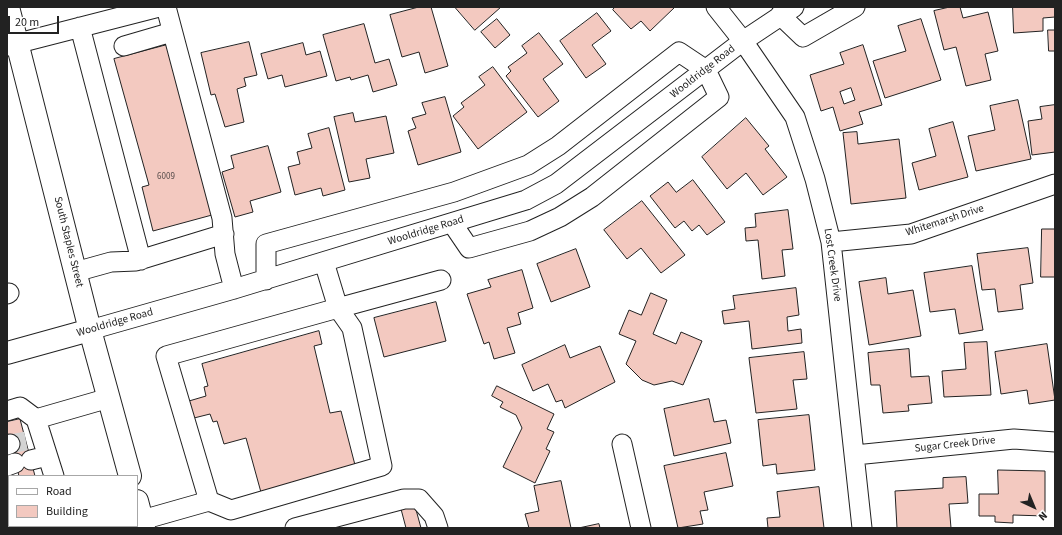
<!DOCTYPE html>
<style>
body{margin:0}
#map{position:relative;width:1062px;height:535px;overflow:hidden;background:#fff;font-family:"Source Sans 3",sans-serif}
canvas{display:block}
.frame{position:absolute;inset:0;border:8px solid #222;pointer-events:none}
.legend{position:absolute;left:8px;top:475px;width:130px;height:52px;box-sizing:border-box;background:#fff;border:1px solid #a7a7a7;margin:0;padding:5px 7px;list-style:none;font-size:12px;color:#222}
.legend li{display:flex;align-items:center;gap:8px;height:20px}
.legend b{width:20px;border:1px solid #a7a7a7}
.north{position:absolute;left:1014px;top:487px;width:40px;height:40px;-webkit-text-stroke:3px #fff;paint-order:stroke;rotate:136deg;font-size:11px;font-weight:700;line-height:16px;text-align:center;color:#222}
.north::after{content:'';display:block;margin:auto;width:14px;height:18px;background:#222;clip-path:polygon(50% 0,100% 100%,50% 72%,0 100%)}
.scale{position:absolute;left:8px;top:16px;width:51px;height:18px;box-sizing:border-box;border:2px solid #222;border-top:0;padding-left:5px;font-size:12px;line-height:14px;white-space:nowrap;color:#222;-webkit-text-stroke:3px #fff;paint-order:stroke}
</style>
<div id="map">
<canvas width="1062" height="535"></canvas>
<div class="frame"></div>
<ul class="legend">
<li><b style="height:5px;background:#fff"></b>Road</li>
<li><b style="height:11px;background:#f3c9c0"></b>Building</li>
</ul>
<div class="north">N</div>
<div class="scale">20 m</div>
</div>
<script>
const c = document.querySelector('canvas').getContext('2d');
c.lineJoin = 'round';
function fill(path, color) { c.fillStyle = color; c.fill(path, 'evenodd'); }
function strokePath(path, color, width, dash) { c.strokeStyle = color; c.lineWidth = width; c.lineCap = dash ? 'butt' : 'round'; c.setLineDash(dash || []); c.stroke(path); }
function write(font, color, halo, rows, align = 'center') {
  c.font = font + ' "Source Sans 3",sans-serif'; c.lineWidth = 3; c.setLineDash([]); c.textBaseline = 'middle'; c.strokeStyle = halo; c.fillStyle = color; for (const [text, x, y, turn = 0] of rows) {
    c.save(); c.translate(x, y); c.rotate((+turn || 0) * Math.PI / 180); c.textAlign = isNaN(turn) ? turn : align; if (halo) c.strokeText(text, 0, 0); c.fillText(text, 0, 0); c.restore();
  }
}
const building = new Path2D(`
 M419,7H431L448,66L425,73L419,52L402,57L390,15Z
 M455,7H501L475,30Z
 M615,7H675L650,31L641,21L631,29L613,10Z
 M950,7H960L963,18L988,12L998,51L985,54L991,80L966,86L956,47L944,50L934,11Z
 M1013,7H1055V17L1043,18V31L1014,33Z
 M597,13L611,31L592,45L606,64L586,78L560,41Z
 M497,19L510,35L495,48L481,32Z
 M921,19L941,80L885,98L873,61L906,51L898,26Z
 M364,24L375,63L389,59L397,85L373,92L368,75L351,80L350,77L336,81L323,35Z
 M1048,30H1055V51H1049Z
 M539,33L563,64L543,79L559,101L538,117L506,76L511,71L508,67L527,53L522,46Z
 M249,42L257,75L244,78L246,86L237,89L244,122L225,127L215,94L211,95L201,53Z
 M303,43L306,55L320,51L327,76L285,87L282,75L268,79L261,54Z
 M167,45L212,215L153,231L142,187L149,185L114,59Z
 M863,45L882,105L859,112L863,124L840,131L833,107L821,111L810,75L844,64L840,53ZM851,88L855,100L844,104L840,92Z
 M493,67L527,112L478,149L453,116L464,107L461,103L485,85L479,77Z
 M445,97L461,152L418,165L408,131L416,128L412,118L426,114L422,103Z
 M1018,100L1031,159L976,171L968,136L995,130L990,106Z
 M1055,105V152L1032,155L1028,121L1042,119L1040,107Z
 M353,113L355,122L386,116L394,153L366,159L370,178L349,182L334,117Z
 M746,118L769,146L765,149L787,177L763,195L746,173L727,189L702,157Z
 M953,122L968,177L919,190L912,163L936,156L929,129Z
 M329,128L345,190L323,196L321,188L295,195L288,167L300,164L297,152L312,148L308,134Z
 M857,132L858,144L899,139L906,198L851,204L843,133Z
 M268,146L281,192L250,201L253,212L235,217L222,172L234,168L231,156Z
 M693,180L725,222L707,235L699,225L692,231L684,221L675,228L650,196L668,182L676,192Z
 M642,201L685,255L661,273L641,248L627,259L604,230Z
 M788,210L793,249L782,250L785,276L762,279L758,240L746,241L745,228L756,227L755,214Z
 M1042,229H1055V277H1041Z
 M1028,248L1033,283L1020,285L1023,309L998,312L995,289L982,290L977,254Z
 M576,249L590,287L551,302L537,264Z
 M972,266L983,330L959,334L955,309L930,312L924,273Z
 M522,270L533,308L518,313L521,324L507,328L515,353L494,359L489,342L484,344L467,294L491,287L488,280Z
 M886,278L888,294L913,290L921,336L869,345L859,282Z
 M796,288L799,315L787,317L788,331L801,329L802,343L752,349L749,321L724,324L722,311L735,309L733,296Z
 M651,293L667,300L653,334L676,344L681,332L702,341L683,385L672,381L654,385L642,380L626,364L636,341L619,334L629,310L641,315Z
 M436,302L446,341L384,357L374,318Z
 M319,331L322,344L314,346L330,413L341,411L355,465L262,496L246,438L224,444L217,421L213,422L210,414L194,418L189,401L206,396L204,387L208,386L202,364Z
 M987,342L991,395L944,397L942,371L966,369L964,343Z
 M1047,344L1055,400L1029,404L1027,390L1001,394L995,352Z
 M565,345L570,358L600,346L615,382L565,408L562,400L556,402L548,384L533,391L522,365Z
 M909,349L911,377L929,376L932,403L908,405L909,411L883,413L880,385H871L868,353Z
 M804,352L807,379L793,380L797,409L756,413L749,358Z
 M497,386L554,414L547,429L554,432L546,449L550,451L535,483L503,467L522,428L516,415L500,407L503,402L492,396Z
 M709,399L714,422L726,420L731,443L674,456L664,409Z
 M809,415L815,470L777,474L776,464L763,466L758,420Z
 M20,419L35,476H19L7,431V422Z
 M726,453L733,486L704,492L708,510L700,511L703,524L678,528L664,466Z
 M998,470L1045,471V516L1013,515V523L995,522V516H979V494H998Z
 M966,477L968,503L949,504L951,528H897L895,491L943,488V478Z
 M561,481L571,528H529L525,514L539,511L534,486Z
 M819,487L824,528H768L767,518L780,517L777,492Z
 M415,506L421,528H406L401,509Z
 M599,524L600,528H579Z
 M32,526H49V528H32Z`);
fill(building, '#f3c9c0');
strokePath(building, '#222', 1);
strokePath(new Path2D(`
 M10,444L26,441`), '#d3d3d3', 19, [19, 10]);
const minor = new Path2D(`
 M166,7L222,218L225,254L234,289
 M716,7L743,41L795,117L815,179L831,242L862,528
 M780,15L803,37L855,7
 M80,27L141,260
 M7,46L159,7
 M124,46L172,32
 M831,242L911,234L1055,184
 M75,272L111,262L136,261L224,234
 M266,280V244L454,192L528,165L558,146L679,52L706,70L719,97L592,197L560,217L530,231L469,248L452,223
 M7,294L9,293
 M90,330L234,289L526,200L556,184L743,41L794,7
 M7,411L20,407L36,419L109,398
 M36,419L54,476
 M622,444L641,528
 M7,445L10,444
 M855,455L1014,439L1055,442
 M31,460L47,456
 M7,466L15,463
 M7,490L9,489
 M209,501L231,510L382,466L352,328L338,308L441,280
 M7,510H9
 M142,520L209,501L166,356L338,308L324,262
 M68,526V528
 M14,528L23,526
 M295,528L404,499H419L434,516L438,528`);
const major = new Path2D(`
 M8,7L90,330L130,476
 M7,353L90,330
 M137,501L144,528`);
strokePath(minor, '#222', 21);
strokePath(major, '#222', 24);
strokePath(minor, '#fff', 19);
strokePath(major, '#fff', 22);
write('9px', '#564c4a', null, [
 ["6009",166,177]
]);
write('11px', '#222', '#fff', [
 ["Wooldridge Road",703,72,-38],
 ["Whitemarsh Drive",945,221,-18],
 ["Wooldridge Road",426,231,-17],
 ["South Staples Street",68,242,76],
 ["Lost Creek Drive",832,265,82],
 ["Wooldridge Road",115,323,-16],
 ["Sugar Creek Drive",955,445,-6]
]);
</script>
